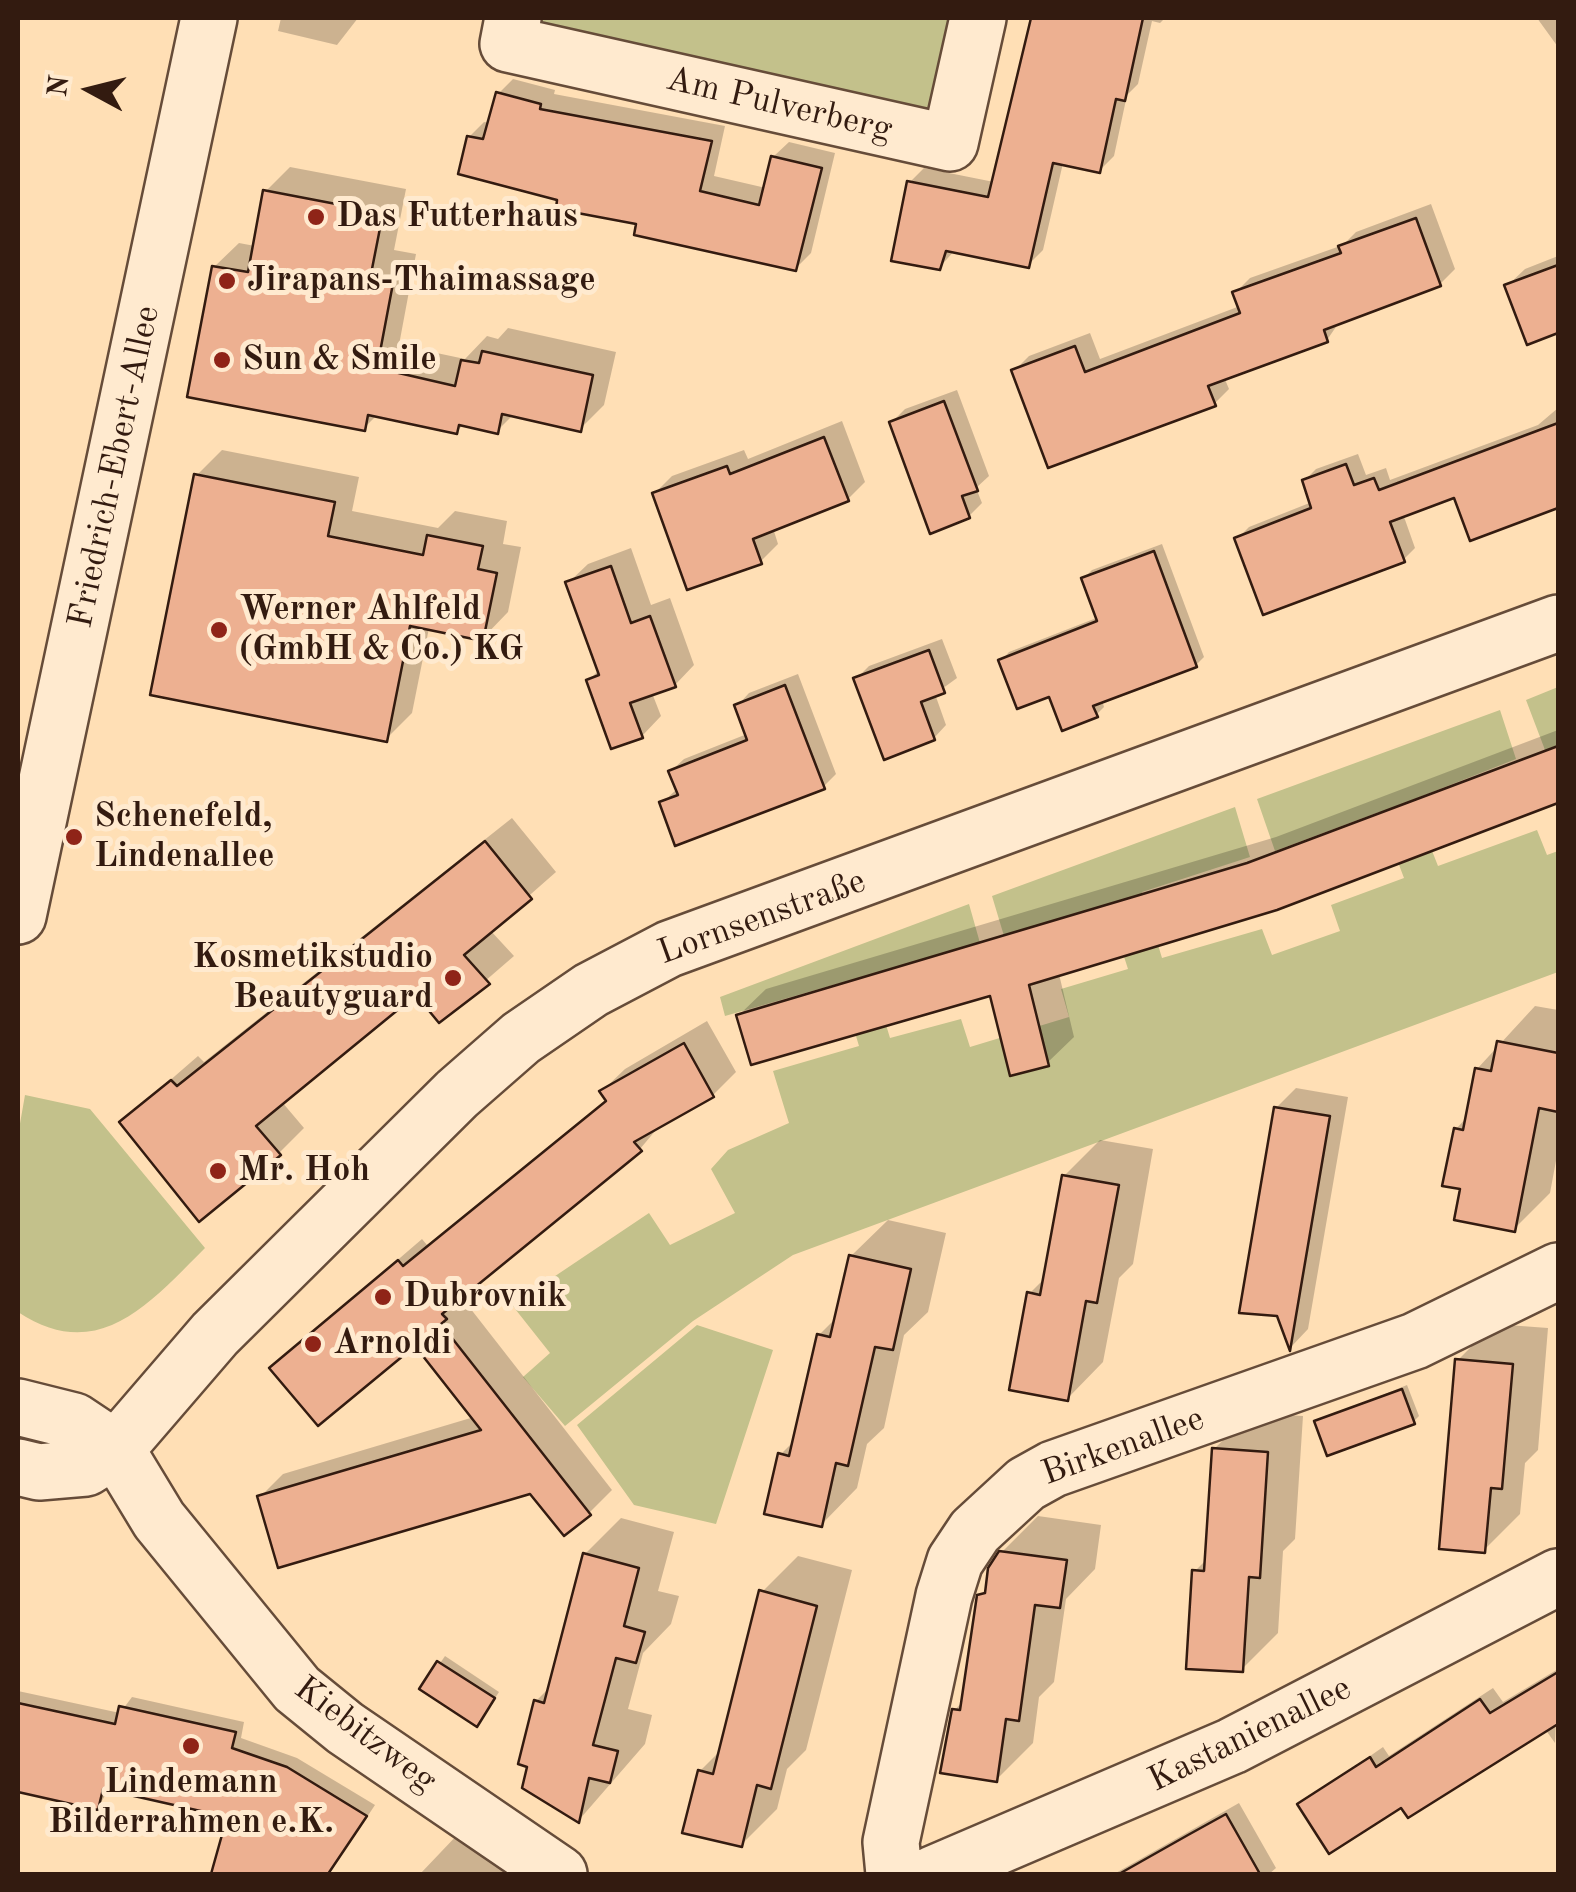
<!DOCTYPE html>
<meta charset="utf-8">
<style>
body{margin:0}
#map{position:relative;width:1576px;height:1892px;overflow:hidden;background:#ffdfb5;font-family:"Old Standard TT",serif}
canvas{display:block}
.frame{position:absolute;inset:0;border:20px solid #331b10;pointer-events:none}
.north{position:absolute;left:40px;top:40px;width:100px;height:100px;-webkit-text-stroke:8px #ffeacf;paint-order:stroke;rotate:277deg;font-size:28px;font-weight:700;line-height:40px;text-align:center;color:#331b10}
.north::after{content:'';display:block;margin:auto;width:35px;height:45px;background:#331b10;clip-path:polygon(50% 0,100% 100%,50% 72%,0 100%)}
</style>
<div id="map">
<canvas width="1576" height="1892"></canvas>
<div class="frame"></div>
<div class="north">N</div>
</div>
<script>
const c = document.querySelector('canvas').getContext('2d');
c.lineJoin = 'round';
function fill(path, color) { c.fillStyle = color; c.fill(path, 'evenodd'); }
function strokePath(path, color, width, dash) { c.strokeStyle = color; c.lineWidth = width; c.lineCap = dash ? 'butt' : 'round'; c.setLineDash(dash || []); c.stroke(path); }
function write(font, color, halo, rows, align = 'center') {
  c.font = font + ' "Old Standard TT",serif'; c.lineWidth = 10; c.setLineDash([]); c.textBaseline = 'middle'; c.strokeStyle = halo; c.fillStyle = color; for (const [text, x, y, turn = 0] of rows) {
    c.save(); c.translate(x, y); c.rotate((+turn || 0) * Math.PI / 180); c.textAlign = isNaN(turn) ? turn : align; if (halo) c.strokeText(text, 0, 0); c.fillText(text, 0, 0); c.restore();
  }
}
fill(new Path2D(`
 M537,18H954L931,121L534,32Z
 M1558,687V745L1545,750L1526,700Z
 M1500,710L1516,759L1412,800L1438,866L1537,830L1547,855L1558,851V972L793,1255L693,1321L565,1426L523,1377L550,1353L512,1305L649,1213L670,1245L735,1213L711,1169L728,1150L789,1123L773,1071L859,1046L840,983L725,1016L720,997L969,904L980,943L871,975L890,1038L961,1019L970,1047L1069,1017L1061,989L1128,969L1107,904L1004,936L992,896L1235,807L1250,857L1142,892L1162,958L1262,929L1272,955L1340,931L1331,905L1404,878L1379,812L1275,851L1257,799Z
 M25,1095L90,1109L205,1248C149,1304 98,1365 18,1312V1135Z
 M697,1325L773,1350L716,1524L634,1505L577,1425Z`), '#c3c18b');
fill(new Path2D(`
 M281,18H358L337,45L278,31Z
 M1033,18H1165L1160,23L1152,21L1138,84L1127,95L1114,156L1099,171L1063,163L1043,250L1028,265L955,250L939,268L909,183L924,168L994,182Z
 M1537,18H1558V47Z
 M513,79L555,90L554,94L725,126L714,176L766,188L773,157L789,142L835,153L811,253L796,268L560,198L469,137L484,122L490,123L498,94Z
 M290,167L406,189L394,250L416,254L399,345L465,359L487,336L498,339L508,328L616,352L604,405L580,429L514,414L497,431L464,424L457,431L378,414L364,428L214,267L239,243L255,246L266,191Z
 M1431,204L1455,269L1440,284L1340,321L1327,340L1224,377L1229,389L1214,404L1014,371L1029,356L1090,333L1100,359L1240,306L1235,293L1250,278L1343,245L1356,232Z
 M1558,256V331L1529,342L1507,286L1525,269Z
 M957,390L989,476L976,488L982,503L969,516L892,422L905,409Z
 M1558,408V506L1472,538L1456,495L1403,514L1415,548L1403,560L1237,539L1249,527L1312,502L1304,481L1316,469L1358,454L1366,475L1386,468L1390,480L1538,425Z
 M842,421L865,482L848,499L773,528L778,544L761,561L655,493L672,476L744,450L748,459Z
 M222,450L359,477L352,511L438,528L455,511L507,521L503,544L521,547L508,612L483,638L429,628L412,713L386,739L196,476Z
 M1162,544L1204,657L1196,665L1102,700L1104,707L1096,715L1050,694L1001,661L1009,652L1099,617L1084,578L1092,570Z
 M631,548L651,605L670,598L694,665L675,685L652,693L661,716L642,736L589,680L600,669L568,583L588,564Z
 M942,639L957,678L935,694L946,725L934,738L856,679L869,666Z
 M798,674L836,774L823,787L662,803L678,788L671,771L684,759L747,734L737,706L749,693Z
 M1558,730V802L1276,907L1059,974L1074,1037L1047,1063L992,992L739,1015L766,989L1276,837Z
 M512,818L556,872L490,930L514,956L440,1020L416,992L282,1102L304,1128L279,1153L122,1122L198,1056L204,1062Z
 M1535,1006L1558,1010V1150L1550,1193L1514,1229L1463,1187L1456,1129L1468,1116L1477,1069Z
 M707,1021L736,1072L713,1095L661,1124L640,1149L466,1291L463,1299L612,1490L589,1513L531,1491L260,1497L283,1474L474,1417L415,1342L272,1368L422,1239L427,1245L607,1099L602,1091L625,1069Z
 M1296,1088L1348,1097L1308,1329L1291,1347L1279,1317L1242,1310L1276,1108Z
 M1100,1140L1153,1149L1133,1264L1119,1278L1103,1362L1067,1399L1029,1294L1046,1277L1064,1176Z
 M888,1220L946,1233L928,1312L904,1335L884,1428L867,1444L857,1488L821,1525L781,1454L796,1439L819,1335L838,1316L851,1256Z
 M1494,1324L1548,1328L1538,1450L1525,1463L1520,1514L1484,1550L1458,1360Z
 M1407,1385L1419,1416L1413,1422H1317Z
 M1251,1413L1303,1416L1295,1539L1283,1551L1278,1633L1242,1669L1195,1571L1208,1558L1214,1449Z
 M1038,1516L1101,1525L1095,1569L1066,1599L1054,1682L1039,1697L1033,1743L997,1779L954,1711L964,1700L979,1596L988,1588L1002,1552Z
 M621,1518L674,1532L658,1591L679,1596L671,1624L643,1653L628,1709L652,1715L645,1744L579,1820L536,1701L551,1686L585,1554Z
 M798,1556L852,1570L806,1750L787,1769L777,1809L741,1845L700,1771L721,1750L762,1592Z
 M445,1656L499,1692L482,1718L423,1688Z
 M1558,1669L1555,1743L1545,1729L1402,1804L1300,1805L1383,1747L1389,1756L1493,1688L1503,1702Z
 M18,1691L120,1713L132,1697L244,1722L241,1738L297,1758L375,1805L329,1874H213L230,1815L110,1788L98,1807L18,1789Z
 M1239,1803L1276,1868L1269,1874H1114Z
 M460,1832L505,1869L500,1874H420Z`), '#0003');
const building = new Path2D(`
 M1031,18H1143L1125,101L1116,99L1100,173L1053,163L1029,268L946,251L940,270L891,261L907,181L988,197Z
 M496,92L541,104L540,109L712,141L700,191L759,205L771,156L822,168L796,271L634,235L636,224L556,209L557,200L458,174L467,136L483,139Z
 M263,190L383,213L371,274L394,278L377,368L455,386L461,360L479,363L482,351L593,375L581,432L502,414L498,434L459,425L457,434L368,415L365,431L187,397L212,266L248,272Z
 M1416,218L1441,286L1324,330L1328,342L1208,386L1216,406L1048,468L1011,370L1075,346L1085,372L1240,313L1232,292L1341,253L1338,246Z
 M1558,265V333L1527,345L1504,285Z
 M944,401L978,491L962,496L970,518L930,534L889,422Z
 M1558,423V508L1470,541L1454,498L1390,522L1405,562L1263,615L1234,538L1311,508L1302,480L1346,464L1354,485L1374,478L1379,490Z
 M824,437L849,501L753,539L762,564L687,590L652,493L727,466L730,474Z
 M194,474L335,502L328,536L423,555L427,535L483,546L478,569L497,573L483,641L410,626L387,742L150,695Z
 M1154,551L1197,667L1093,706L1098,717L1062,731L1049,697L1017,709L998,660L1097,621L1081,578Z
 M611,566L631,623L650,616L676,687L630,703L643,738L611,749L586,680L599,675L565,582Z
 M929,650L945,693L921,702L935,740L884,760L853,678Z
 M785,685L825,789L675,846L659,802L678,795L668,771L747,740L734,705Z
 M1558,746V803L1277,910L1029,985L1049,1066L1010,1076L990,996L751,1065L736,1015L1247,863Z
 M485,841L532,899L464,955L490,984L439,1023L416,995L256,1126L281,1155L199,1222L119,1122L171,1080L177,1086Z
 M1497,1041L1558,1053V1112L1539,1108L1515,1232L1454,1220L1460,1189L1442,1186L1454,1128L1463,1130L1475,1068L1491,1071Z
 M684,1043L714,1097L634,1142L642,1151L442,1314L447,1319L441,1324L591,1515L564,1536L530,1494L278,1568L257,1496L481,1430L415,1346L318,1426L269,1368L398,1260L403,1266L606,1101L599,1091Z
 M1274,1107L1330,1116L1290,1351L1277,1316L1239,1313Z
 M1062,1175L1119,1185L1097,1303L1086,1301L1068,1401L1009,1390L1027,1292L1040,1295Z
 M849,1255L911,1269L893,1350L875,1347L848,1466L836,1463L822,1527L764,1514L778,1453L789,1456L817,1334L830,1337Z
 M1455,1359L1513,1364L1502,1489L1491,1488L1485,1553L1439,1549Z
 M1402,1389L1415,1424L1327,1456L1314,1421Z
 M1212,1448L1268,1452L1260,1578L1249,1577L1243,1672L1186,1669L1192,1570L1204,1571Z
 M999,1551L1067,1560L1060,1608L1035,1605L1019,1721L1006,1719L997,1782L940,1773L952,1709L960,1710L977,1595L985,1593L988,1568Z
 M583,1553L639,1568L624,1626L645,1632L636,1663L616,1658L593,1745L618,1751L610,1783L589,1778L579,1823L522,1788L527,1767L518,1764L534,1700L544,1703Z
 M759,1590L817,1606L771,1789L757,1785L742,1847L682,1833L698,1770L713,1774Z
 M437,1661L495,1698L477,1727L419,1689Z
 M1558,1672V1724L1408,1818L1401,1808L1329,1854L1297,1804L1370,1757L1376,1767L1480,1699L1490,1713Z
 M18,1703L115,1724L119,1706L236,1732L232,1748L287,1767L367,1816L328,1874H211L227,1817L103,1789L98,1810L18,1792Z
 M1226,1814L1260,1874H1119L1188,1835Z`);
fill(building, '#edb091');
strokePath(building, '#331b10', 2.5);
const minor = new Path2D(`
 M513,18L508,44L950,143L978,18
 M18,916L209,18
 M18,1407L74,1421L116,1449L159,1520L297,1689L345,1728L559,1874
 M18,1467L39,1472L86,1468L116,1449L215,1334L457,1094L521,1038L591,990L669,949L1558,623
 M894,1874L891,1842L944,1596L955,1561L975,1531L1026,1484L1053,1469L1415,1341L1558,1271
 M933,1874L1232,1746L1558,1577`);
strokePath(minor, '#664c39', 60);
strokePath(minor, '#ffeacf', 55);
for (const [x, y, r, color] of [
 [316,217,10,"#8f2418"],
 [227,281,10,"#8f2418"],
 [222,360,10,"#8f2418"],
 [219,630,10,"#8f2418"],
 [74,837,10,"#8f2418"],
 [453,978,10,"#8f2418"],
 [218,1171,10,"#8f2418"],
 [383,1297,10,"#8f2418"],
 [313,1344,10,"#8f2418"],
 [191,1746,10,"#8f2418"]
]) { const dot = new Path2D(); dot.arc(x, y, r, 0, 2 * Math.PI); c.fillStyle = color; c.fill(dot); strokePath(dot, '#ffeacf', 4); }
write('35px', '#331b10', '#ffeacf', [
 ["Am Pulverberg",779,105,13],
 ["Friedrich-Ebert-Allee",115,467,-78],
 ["Lornsenstraße",762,918,-20],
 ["Birkenallee",1123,1447,-20],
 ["Kiebitzweg",365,1735,37],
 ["Kastanienallee",1250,1735,-26]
]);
write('bold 35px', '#331b10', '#ffeacf', [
 ["Das Futterhaus",336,217],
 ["Jirapans-Thaimassage",247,281],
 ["Sun & Smile",242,360],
 ["Werner Ahlfeld",239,610],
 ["(GmbH & Co.) KG",239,650],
 ["Schenefeld,",94,817],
 ["Lindenallee",94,857],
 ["Kosmetikstudio",433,958,"right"],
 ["Beautyguard",433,998,"right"],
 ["Mr. Hoh",238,1171],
 ["Dubrovnik",403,1297],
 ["Arnoldi",333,1344],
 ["Lindemann",191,1783,"center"],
 ["Bilderrahmen e.K.",191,1823,"center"]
], 'left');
</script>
